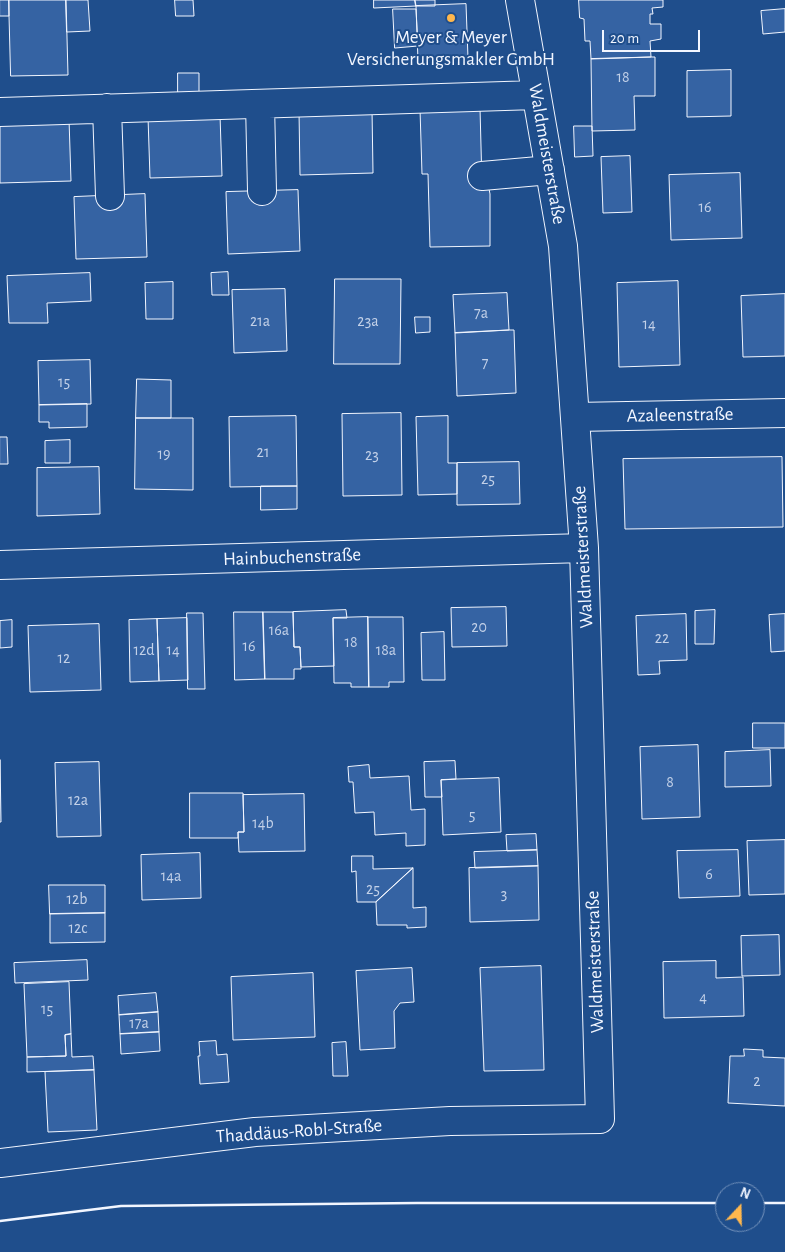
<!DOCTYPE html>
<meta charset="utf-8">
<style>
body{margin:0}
#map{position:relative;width:785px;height:1252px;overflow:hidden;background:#1f4e8c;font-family:"Alegreya Sans",sans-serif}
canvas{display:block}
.north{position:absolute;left:715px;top:1182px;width:50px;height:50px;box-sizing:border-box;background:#1f4e8c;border:1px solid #7391ba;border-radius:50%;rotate:21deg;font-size:14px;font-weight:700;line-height:20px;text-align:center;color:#f2f6ff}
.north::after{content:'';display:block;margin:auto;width:18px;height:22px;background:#ffb74d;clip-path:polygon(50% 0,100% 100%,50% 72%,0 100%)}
.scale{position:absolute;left:602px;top:30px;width:98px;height:22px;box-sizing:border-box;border:2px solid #f2f6ff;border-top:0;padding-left:6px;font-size:15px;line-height:18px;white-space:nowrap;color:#f2f6ff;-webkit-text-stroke:4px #1f4e8c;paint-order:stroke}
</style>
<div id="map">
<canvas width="785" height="1252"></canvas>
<div class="north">N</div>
<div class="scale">20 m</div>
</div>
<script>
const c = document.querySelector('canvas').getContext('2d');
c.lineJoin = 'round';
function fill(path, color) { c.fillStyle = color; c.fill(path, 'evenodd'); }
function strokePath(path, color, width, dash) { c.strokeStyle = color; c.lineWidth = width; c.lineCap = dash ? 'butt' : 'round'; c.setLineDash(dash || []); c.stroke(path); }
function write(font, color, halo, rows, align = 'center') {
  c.font = font + ' "Alegreya Sans",sans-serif'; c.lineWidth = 4; c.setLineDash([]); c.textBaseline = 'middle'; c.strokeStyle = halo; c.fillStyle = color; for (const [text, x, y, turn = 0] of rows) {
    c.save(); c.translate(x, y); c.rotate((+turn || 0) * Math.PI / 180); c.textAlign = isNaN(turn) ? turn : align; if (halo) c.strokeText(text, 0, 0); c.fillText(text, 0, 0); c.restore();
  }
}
const building = new Path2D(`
 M0,0H9V16H0Z
 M9,0H66L68,75L11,76Z
 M66,0H88L90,31L67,32Z
 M175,0H193L194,16H176Z
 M374,0H415L416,6L374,8Z
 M415,0H435V6H416Z
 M579,0H663V7L652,8L653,14H650V24H661V39L650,41L651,57L591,59L590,41H585L584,19L580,18Z
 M466,4L468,58L418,61L416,6Z
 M393,9H416L418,46L395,48Z
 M785,9V32L763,34L761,11Z
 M651,57H655V96H634L635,130L592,131L591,59Z
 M731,70V116L687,117V71Z
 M178,73H199V93L178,94Z
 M480,108L482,184H488L490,194V246L430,247L428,174H422L420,109Z
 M372,109L373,173L300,175L299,111Z
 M220,115L222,176L150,178L148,117Z
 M69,119L71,181L0,183V121Z
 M574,126H592L593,156L575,157Z
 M630,156L632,212L603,213L601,157Z
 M740,173L742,238L671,240L669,175Z
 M298,190L300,251L228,254L226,192Z
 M145,194L147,257L76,259L74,197Z
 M228,272L229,295H212L211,273Z
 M90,273L91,301L47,303L48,323H9L7,276Z
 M335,279H401L400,364H334Z
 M678,281L680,365L619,367L617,283Z
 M173,282V319H146L145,283Z
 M285,289L287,351L234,353L232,290Z
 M507,293L509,330L455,333L453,295Z
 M785,294V356L743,357L741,296Z
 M415,317H430V332L416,333Z
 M509,330H514L516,393L457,396L455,333Z
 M90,360L91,404L39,405L38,361Z
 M137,379L171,380V418H136Z
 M87,404V427L49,428V422H39V405Z
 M401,413L402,495L343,496L342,414Z
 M296,416L297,486L230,487L229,417Z
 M448,416V463H457V494L418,495L416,417Z
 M136,418H193V490L135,489Z
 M0,437H7L8,464H0Z
 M70,440V463H45V441Z
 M782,457L783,527L625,529L623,459Z
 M519,462L520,504L457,505V463Z
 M99,467L100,514L37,516V468Z
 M261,486H297V509L261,510Z
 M506,607L507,646L452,647L451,608Z
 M346,610L347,618H333L334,666L301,667L300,647H294L293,612Z
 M715,610L714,644H695V611Z
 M234,612H263L265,679L235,680Z
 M263,612H293L294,647H300L301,669H294V679H265Z
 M187,613H203L205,689H188Z
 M686,614L687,660L659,661L660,674L638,675L636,616Z
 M785,614V651L771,652L769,615Z
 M368,617H403L404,682H389V687H369Z
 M368,617L369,687H351V683H334L333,618Z
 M187,618L188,680L159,681L157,619Z
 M157,619L159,681L130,682L129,620Z
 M12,620V647L0,648V621Z
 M99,624L101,690L30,692L28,626Z
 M444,632L445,680H422L421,633Z
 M753,723H785V748H753Z
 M698,745L700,817L642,819L640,747Z
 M770,750L771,786L725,787V752Z
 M0,760L1,822H0Z
 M455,761L456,779L441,780L442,797H425L424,762Z
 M99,762L101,836L57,837L55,763Z
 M369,765L370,778L409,776L411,810L425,809V845L406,846V833L375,835L374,812L355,813L353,782H349L348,767Z
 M499,778L501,832L443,835L441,780Z
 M190,793H243L244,832H238V838H190Z
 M304,794L305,851L239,852L238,832H244L243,795Z
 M536,834L537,850L507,851L506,835Z
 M785,840V894L749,895L747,841Z
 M537,850L538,866L475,868L474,852Z
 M738,850L740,896L679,898L677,851Z
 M200,853L201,898L142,900L141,855Z
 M352,856H373V869L413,868L376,902H357L356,871L352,872Z
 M538,866L539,920L470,922L469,868Z
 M413,868V908L426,907V927L407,928V925H377L376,902Z
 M49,885H105V913L50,914Z
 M105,913V942L50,943V914Z
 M779,935L780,975L742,976L741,936Z
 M87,960L88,980L15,983L14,963Z
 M716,961V978L743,977L744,1016L664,1018L663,962Z
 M541,966L544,1070L484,1071L480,968Z
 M412,968L414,1002L400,1003L394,1011L395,1048L360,1050L356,971Z
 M313,973L315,1037L233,1040L231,977Z
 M69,982L71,1034L65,1035L66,1056L27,1057L24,984Z
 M156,993L158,1012L119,1015L118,996Z
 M158,1012L159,1032L120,1034L119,1015Z
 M159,1032L160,1051L121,1054L120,1034Z
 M71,1034L72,1057L93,1056L94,1070L27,1072V1057L66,1056L65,1035Z
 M216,1041L217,1055L227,1054L229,1082L200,1084L198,1056H200L199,1042Z
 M346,1042L348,1076H333L332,1043Z
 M744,1049L763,1050V1057L785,1058V1106L728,1103L730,1056H744Z
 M94,1070L97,1130L48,1132L45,1072Z`);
fill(building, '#3563a3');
strokePath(building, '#f2f6ff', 1);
const minor = new Path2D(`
 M260,104L262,191
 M107,108L110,196
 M0,112L536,95
 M482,176L550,170
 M575,417L785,413
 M0,565L584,548
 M0,1163L255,1132L450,1121L600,1119L584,548L563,246L520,0`);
strokePath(minor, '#f2f6ff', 30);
strokePath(minor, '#1f4e8c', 28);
strokePath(new Path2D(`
 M755,1203H785
 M0,1221L121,1206L417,1203H725`), '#f2f6ff', 2.5);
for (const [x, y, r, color] of [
 [451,18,5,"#ffb74d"]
]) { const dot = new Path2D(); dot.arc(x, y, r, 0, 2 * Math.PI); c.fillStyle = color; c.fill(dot); strokePath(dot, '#1f4e8c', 2); }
write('16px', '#c3d1e8', null, [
 ["18",623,77],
 ["16",705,207],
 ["7a",481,313],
 ["21a",260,321],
 ["23a",368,321],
 ["14",649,324],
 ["7",485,363],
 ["15",64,382],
 ["21",263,452],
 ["19",164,454],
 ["23",372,455],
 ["25",488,479],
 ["20",479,627],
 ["16a",279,630],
 ["22",662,638],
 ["18",351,642],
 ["16",249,646],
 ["12d",144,650],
 ["14",173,650],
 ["18a",386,650],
 ["12",64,658],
 ["8",670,782],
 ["12a",78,800],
 ["5",472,815],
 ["14b",263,823],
 ["6",709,874],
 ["14a",171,876],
 ["25",373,889],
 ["3",504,894],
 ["12b",77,899],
 ["12c",78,928],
 ["4",703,997],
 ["15",47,1009],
 ["17a",139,1023],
 ["2",757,1081]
]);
write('19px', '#f2f6ff', '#1f4e8c', [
 ["Meyer & Meyer",451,37],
 ["Versicherungsmakler GmbH",451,59]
]);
write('19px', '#f2f6ff', '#1f4e8c', [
 ["Waldmeisterstraße",547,154,80],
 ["Azaleenstraße",680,415,-1],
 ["Hainbuchenstraße",292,557,-2],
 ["Waldmeisterstraße",583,557,-93],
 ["Waldmeisterstraße",595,962,-92],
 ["Thaddäus-Robl-Straße",299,1131,-4]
]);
</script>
